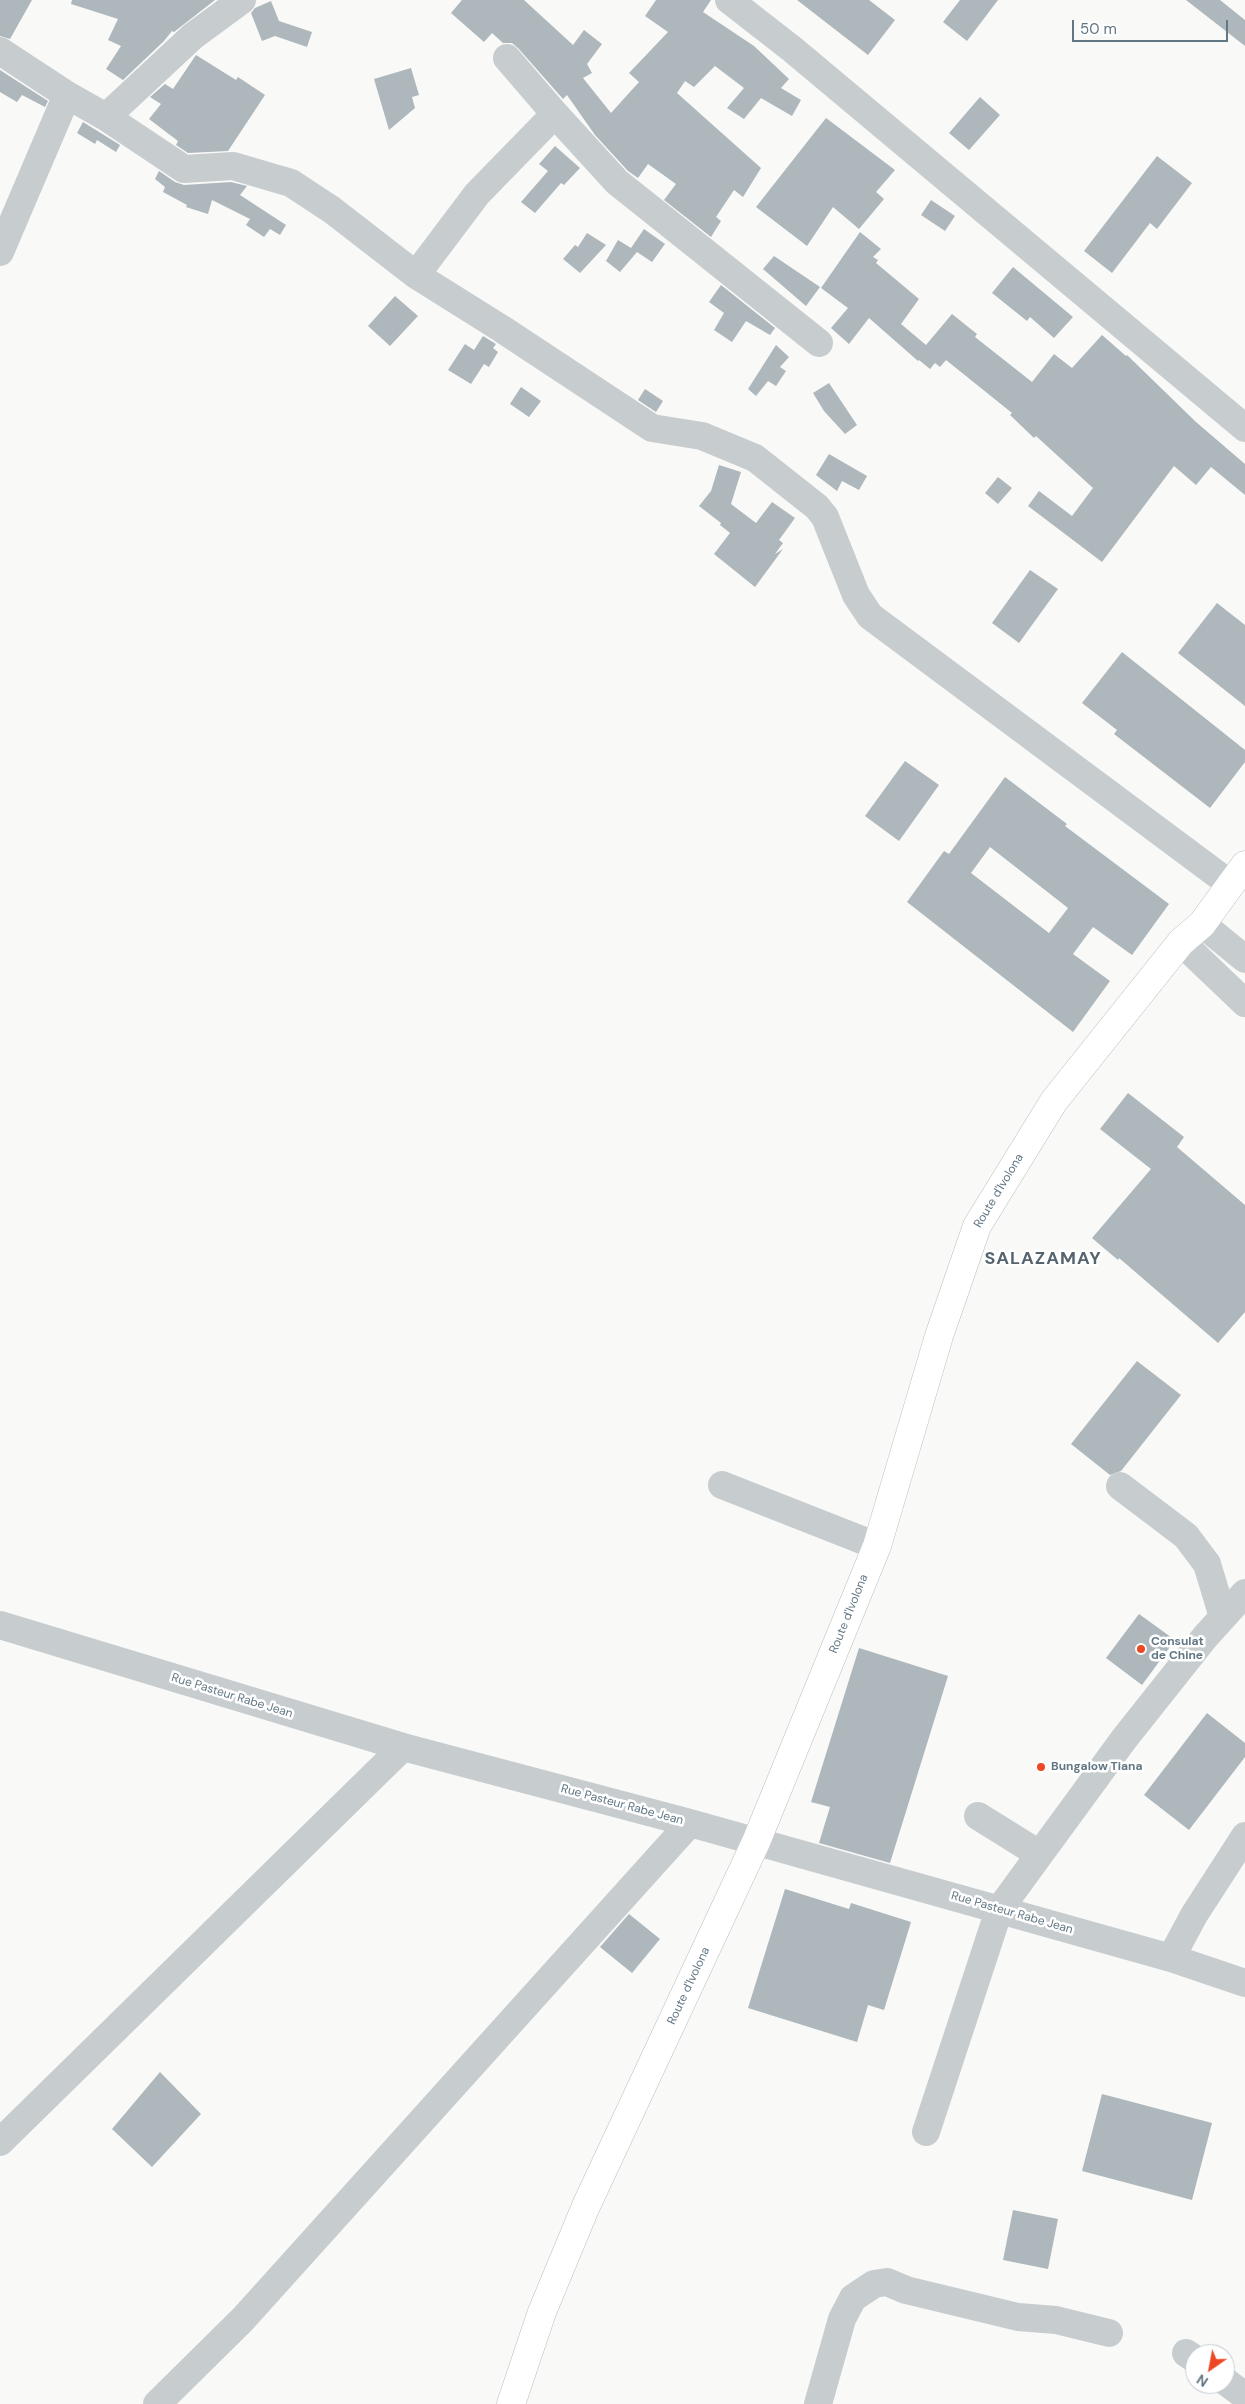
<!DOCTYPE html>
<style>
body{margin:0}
#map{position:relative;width:1245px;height:2404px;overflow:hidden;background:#f9f9f7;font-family:"DM Sans",sans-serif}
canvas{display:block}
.north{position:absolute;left:1185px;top:2344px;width:50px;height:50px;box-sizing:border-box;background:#fff;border:1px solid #c0c9ce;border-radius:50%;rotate:213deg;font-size:14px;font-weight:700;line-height:20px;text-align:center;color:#627784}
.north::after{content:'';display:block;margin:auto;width:18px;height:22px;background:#ed4723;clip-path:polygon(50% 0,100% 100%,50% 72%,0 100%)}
.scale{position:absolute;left:1072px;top:20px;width:156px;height:22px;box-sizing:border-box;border:2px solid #627784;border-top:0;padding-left:6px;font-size:15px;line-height:18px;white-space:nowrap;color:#627784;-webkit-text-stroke:4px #fff;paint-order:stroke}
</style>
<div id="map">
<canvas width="1245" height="2404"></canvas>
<div class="north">N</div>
<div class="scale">50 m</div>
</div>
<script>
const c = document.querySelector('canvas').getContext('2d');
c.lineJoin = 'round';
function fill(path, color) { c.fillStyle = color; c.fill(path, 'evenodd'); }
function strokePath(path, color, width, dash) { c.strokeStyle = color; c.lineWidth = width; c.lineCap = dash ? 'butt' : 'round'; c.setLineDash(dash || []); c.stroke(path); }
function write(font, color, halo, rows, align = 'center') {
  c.font = font + ' "DM Sans",sans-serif'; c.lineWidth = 5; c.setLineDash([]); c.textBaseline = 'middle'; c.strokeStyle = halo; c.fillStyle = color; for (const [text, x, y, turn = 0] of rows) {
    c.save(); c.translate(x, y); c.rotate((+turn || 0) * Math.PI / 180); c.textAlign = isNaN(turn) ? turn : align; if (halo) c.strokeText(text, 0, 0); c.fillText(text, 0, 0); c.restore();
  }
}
fill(new Path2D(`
 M0,0H32L10,39L0,36Z
 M72,0H215L174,32L172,31L164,41L123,80L106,69L121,46L108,40L118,19L71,4Z
 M462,0H524L573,45L584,30L602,44L587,64L592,73L583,78L611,113L639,82L629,73L668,32L645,16L656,0H711L703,12L754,46L789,79L781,88L801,100L792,116L761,98L744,119L727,108L744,88L715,66L694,87L685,81L677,93L761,168L743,197L734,190L716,217L721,221L711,237L664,200L676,184L648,164L638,178L628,171L595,135L567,95L563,99L518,48L512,43H503L492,33L484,42L451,13Z
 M797,0H869L895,20L868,55Z
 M960,0H998L967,41L943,22Z
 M1186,0H1220L1245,20V46Z
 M271,1L279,21L312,32L307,47L275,36L262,41L251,13L255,8Z
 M196,55L236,80L238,77L265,95L228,151L188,153L176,145L178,141L149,119L161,104L150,97L165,84L173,89Z
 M411,68L419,95L412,97L415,108L389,130L374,79Z
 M0,70L48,101L45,107L22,95L17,102L0,92Z
 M980,97L1000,115L969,150L949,133Z
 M826,118L895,170L876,192L884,199L859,229L833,207L807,246L756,207Z
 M83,122L120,145L116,152L97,140L95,144L77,133Z
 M555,146L580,168L564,185L561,183L535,213L521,202L548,171L539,164Z
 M1157,156L1192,183L1157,229L1150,223L1112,273L1084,251Z
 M159,171L175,182L184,185L231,182L247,186L240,195L286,225L280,235L270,229L264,237L246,225L250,219L212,200L208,214L186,207L187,205L163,192L165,187L155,179Z
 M931,200L955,216L945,231L921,215Z
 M644,229L665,244L652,262L637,252L620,272L606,261L618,240L631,248Z
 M860,232L881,249L873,257L878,260L876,263L919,299L901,324L926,345L952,314L977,334L975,337L1032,382L1054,354L1072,368L1102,335L1126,356L1127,355L1196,422L1245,464V495L1211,467L1196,485L1174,466L1102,562L1028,506L1039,491L1072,516L1093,488L1036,436L1034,438L1010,415L1012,413L946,360L940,367L935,363L930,369L919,360L918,361L869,318L849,344L831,328L848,308L821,288Z
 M587,233L606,245L580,273L563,259L575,245L578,247Z
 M774,256L820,287L806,306L763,269Z
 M1013,267L1073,317L1054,338L1030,317L1027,321L992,293Z
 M721,285L775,328L770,335L746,321L732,342L714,330L724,313L709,302Z
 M395,296L418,316L390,346L368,326Z
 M483,336L496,344L493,348L498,352L489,367L484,364L471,384L448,370L465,344L474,350Z
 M776,345L789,357L780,367L786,371L776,386L768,381L756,396L748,389Z
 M829,383L857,425L845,434L824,411L813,393Z
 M521,387L541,401L529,417L510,404Z
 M645,389L663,401L656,412L638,400Z
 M829,454L867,476L859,490L842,481L837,491L816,475Z
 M719,465L741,472L731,504L756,523L772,502L795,518L779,540L783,543L775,554L783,549L755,587L714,554L730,533L720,525L721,523L699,506L711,491Z
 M998,477L1012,488L998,504L985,493Z
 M1030,570L1058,589L1019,643L992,623Z
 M1217,603L1245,625V706L1178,653Z
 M1122,652L1245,750V762L1210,808L1114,734L1117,730L1082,703Z
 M905,761L939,785L899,841L865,816Z
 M1005,777L1067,824L1065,826L1169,904L1132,955L1093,927L1073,954L1110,981L1073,1032L907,902L944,851L949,854ZM990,847L1068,908L1049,933L971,873Z
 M1128,1093L1184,1137L1177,1147L1245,1205V1312L1218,1343L1119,1258L1118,1260L1092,1238L1151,1169L1100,1129Z
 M1137,1361L1181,1395L1121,1471L1110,1475L1071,1444Z
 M1139,1614L1175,1640L1142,1685L1106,1658Z
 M859,1648L948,1676L890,1863L819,1843L830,1807L811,1802Z
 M1207,1713L1245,1743V1757L1189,1830L1144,1795Z
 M785,1889L849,1909L851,1903L911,1922L884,2010L868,2005L857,2042L748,2008Z
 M629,1914L660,1939L632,1973L600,1947Z
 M160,2072L201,2114L152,2167L112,2129Z
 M1102,2094L1212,2123L1192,2200L1082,2171Z
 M1013,2210L1058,2219L1048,2269L1003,2260Z`), '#adb7bc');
const major = new Path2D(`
 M511,2404L542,2312L586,2206L756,1842L877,1546L939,1336L977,1226L1054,1101L1181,942L1202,924L1245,865`);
strokePath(major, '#babfc2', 29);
strokePath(new Path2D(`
 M729,0L792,49L1245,428
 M0,51L67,95L106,117L193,36L242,0
 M555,114L617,182L819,343
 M106,117L184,169L233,166L291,183L332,210L416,275L502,329L652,428L702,436L755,458L817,507L825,517L856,595L870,616L1230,884
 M0,252L67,95
 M416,275L477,194L555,114L507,58
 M1202,924L1245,959
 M1181,942L1245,1003
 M722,1485L877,1546
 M1120,1486L1186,1536L1207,1564L1223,1617
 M0,1625L403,1747L690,1823L1171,1958L1245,1983
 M978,1816L1039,1854
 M1171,1958L1194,1915L1245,1836
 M926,2132L999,1910L1124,1739L1205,1637L1245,1593
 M0,2142L403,1747
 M1186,2353L1195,2359
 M1225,2381L1245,2396
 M157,2404L243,2319L690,1823
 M818,2404L842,2319L853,2298L874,2284L887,2282L906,2290L1018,2317L1056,2320L1109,2333`), '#c7cccf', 28);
strokePath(major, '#fff', 28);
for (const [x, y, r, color] of [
 [1141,1649,5,"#ed4723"],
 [1041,1767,5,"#ed4723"]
]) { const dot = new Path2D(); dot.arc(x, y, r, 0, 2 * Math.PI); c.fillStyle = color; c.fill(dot); strokePath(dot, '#fff', 2); }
write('12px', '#627784', '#fff', [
 ["Route d'Ivolona",999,1191,-59],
 ["Route d'Ivolona",849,1614,-68],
 ["Rue Pasteur Rabe Jean",232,1696,17],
 ["Rue Pasteur Rabe Jean",622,1805,15],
 ["Rue Pasteur Rabe Jean",1012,1913,16],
 ["Route d'Ivolona",689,1986,-65]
]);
write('bold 12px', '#627784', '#fff', [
 ["Consulat",1151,1642],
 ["de Chine",1151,1656],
 ["Bungalow Tiana",1051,1767]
], 'left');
c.letterSpacing = '1px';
write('bold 18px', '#55646e', '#fff', [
 ["SALAZAMAY",1043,1259]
]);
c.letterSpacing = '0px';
</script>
